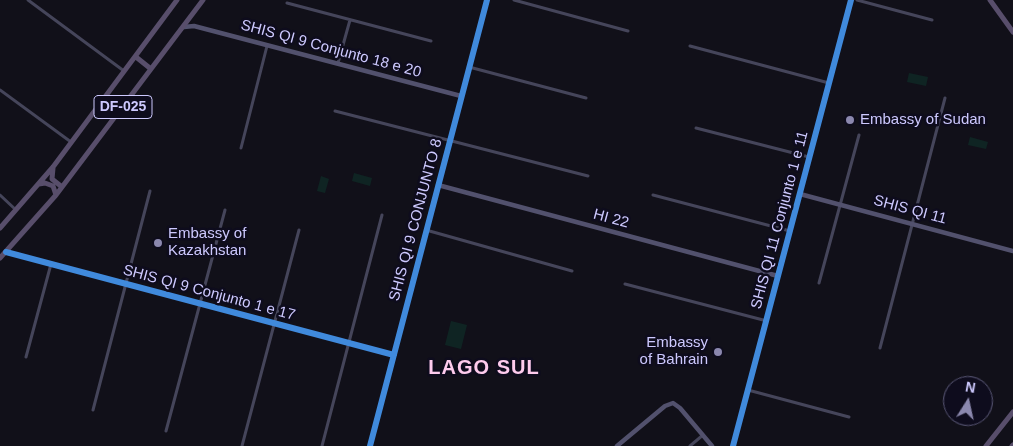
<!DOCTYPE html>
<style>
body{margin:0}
#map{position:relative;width:1013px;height:446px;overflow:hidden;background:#111019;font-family:Helvetica,sans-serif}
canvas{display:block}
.north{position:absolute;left:943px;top:376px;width:50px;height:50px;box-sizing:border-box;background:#0e0c1d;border:1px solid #5a5877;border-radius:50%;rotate:10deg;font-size:14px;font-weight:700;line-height:20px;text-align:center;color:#cdc9fe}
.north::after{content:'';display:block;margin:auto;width:18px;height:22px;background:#8b88ae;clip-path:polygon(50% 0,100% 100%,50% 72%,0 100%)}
</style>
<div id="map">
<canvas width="1013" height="446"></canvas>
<div class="north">N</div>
</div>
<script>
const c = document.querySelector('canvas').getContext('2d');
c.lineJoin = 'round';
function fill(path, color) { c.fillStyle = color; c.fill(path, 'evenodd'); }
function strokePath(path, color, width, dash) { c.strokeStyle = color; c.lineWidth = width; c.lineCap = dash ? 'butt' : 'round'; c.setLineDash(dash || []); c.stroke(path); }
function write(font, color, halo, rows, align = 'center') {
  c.font = font + ' Helvetica,sans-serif'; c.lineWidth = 5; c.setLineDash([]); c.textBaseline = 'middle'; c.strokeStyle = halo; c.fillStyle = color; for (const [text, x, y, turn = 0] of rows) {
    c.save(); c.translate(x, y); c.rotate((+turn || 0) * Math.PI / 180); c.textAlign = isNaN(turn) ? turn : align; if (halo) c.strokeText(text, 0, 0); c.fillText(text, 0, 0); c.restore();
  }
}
fill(new Path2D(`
 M909,73L928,77L926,86L907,82Z
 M970,137L988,142L986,149L968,145Z
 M354,173L372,178L370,186L352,181Z
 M321,176L329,179L325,193L317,191Z
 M451,321L467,325L461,349L445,345Z`), '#0f2423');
strokePath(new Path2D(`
 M28,0L124,71
 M514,0L628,31
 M857,0L932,20
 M287,3L431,41
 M690,46L829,83
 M338,63L350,20
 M469,67L586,98
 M0,90L71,142
 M335,111L588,176
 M696,128L809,157
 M241,148L267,46
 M0,195L16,210
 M653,195L790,231
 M426,230L572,271
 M819,283L859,135
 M625,284L767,321
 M880,348L945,98
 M26,357L51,264
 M748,390L849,417
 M93,410L150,191
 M166,431L225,210
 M242,446L299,230
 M322,446L382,215
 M690,446L703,435`), '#45455a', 3);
strokePath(new Path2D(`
 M184,27L194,26L461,96
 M438,185L778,276
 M800,194L1013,251
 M6,252L394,355
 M370,446L487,0
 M617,446L665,406L673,403L680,408L712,446
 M733,446L851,0`), '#52516d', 4.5);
strokePath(new Path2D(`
 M990,0L1013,32
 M136,57L151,69
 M53,168L52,179L62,187
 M39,184L45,183L53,186L56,195
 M0,228L53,167L177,0
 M0,258L56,195L203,0
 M986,446L1013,412
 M1012,446L1013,445`), '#584e6b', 5);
strokePath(new Path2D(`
 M6,252L394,355
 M370,446L487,0
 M733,446L851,0`), '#408adc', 6);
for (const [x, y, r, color] of [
 [850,120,5,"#8b88ae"],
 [158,243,5,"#8b88ae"],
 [718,352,5,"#8b88ae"]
]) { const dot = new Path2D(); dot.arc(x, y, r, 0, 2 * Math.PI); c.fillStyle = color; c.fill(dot); strokePath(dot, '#0e0c1d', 2); }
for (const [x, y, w] of [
 [123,107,58]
]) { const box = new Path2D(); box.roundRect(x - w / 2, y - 11.5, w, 23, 4); c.fillStyle = '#0e0c1d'; c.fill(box); strokePath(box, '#cdc9fe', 1); }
write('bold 14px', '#cdc9fe', null, [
 ["DF-025",123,107]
]);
write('15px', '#cdc9fe', '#0e0c1d', [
 ["SHIS QI 9 Conjunto 18 e 20",331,49,15],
 ["SHIS QI 11",910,210,15],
 ["HI 22",611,219,15],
 ["SHIS QI 9 CONJUNTO 8",416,220,-75],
 ["SHIS QI 11 Conjunto 1 e 11",780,220,-75],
 ["SHIS QI 9 Conjunto 1 e 17",209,293,15]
]);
write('15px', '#cdc9fe', '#0e0c1d', [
 ["Embassy of Sudan",860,120],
 ["Embassy of",168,234],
 ["Kazakhstan",168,251],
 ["Embassy",708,343,"right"],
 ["of Bahrain",708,360,"right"]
], 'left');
c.letterSpacing = '1px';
write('bold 20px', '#fecbed', '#0e0c1d', [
 ["LAGO SUL",484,368]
]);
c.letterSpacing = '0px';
</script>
